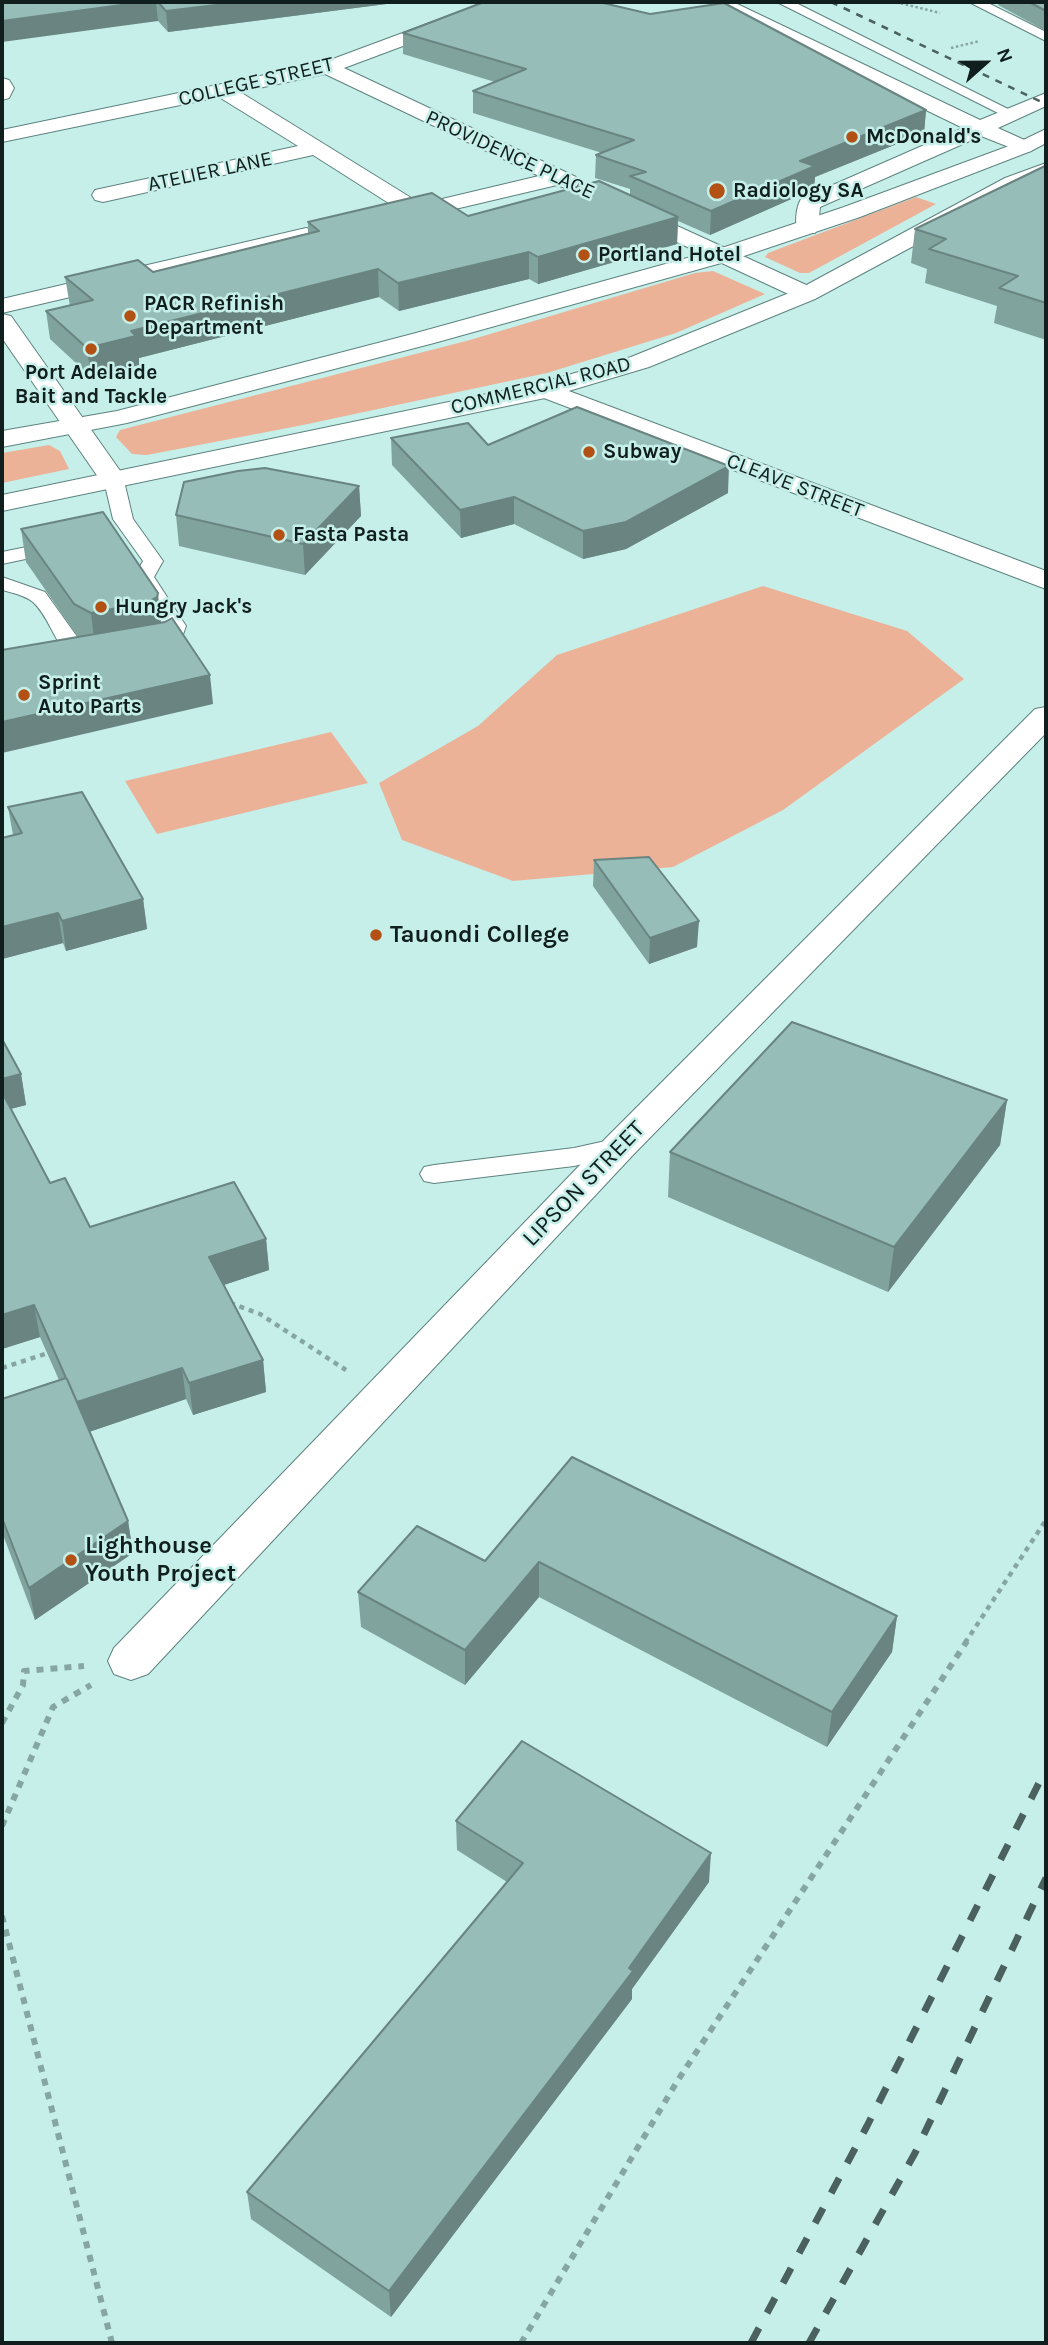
<!DOCTYPE html>
<style>
body{margin:0}
#map{position:relative;width:1048px;height:2345px;overflow:hidden;background:#c6efea;font-family:Karla,sans-serif}
canvas{display:block}
.frame{position:absolute;inset:0;border:4px solid #101f1d;pointer-events:none}
.north{position:absolute;left:950px;top:28px;width:70px;height:70px;-webkit-text-stroke:5px #c6efea;paint-order:stroke;rotate:69deg;font-size:19px;font-weight:700;line-height:28px;text-align:center;color:#101f1d}
.north::after{content:'';display:block;margin:auto;width:24px;height:32px;background:#101f1d;clip-path:polygon(50% 0,100% 100%,50% 72%,0 100%)}
</style>
<div id="map">
<canvas width="1048" height="2345"></canvas>
<div class="frame"></div>
<div class="north">N</div>
</div>
<script>
const c = document.querySelector('canvas').getContext('2d');
c.lineJoin = 'round';
function fill(path, color) { c.fillStyle = color; c.fill(path, 'evenodd'); }
function strokePath(path, color, width, dash) { c.strokeStyle = color; c.lineWidth = width; c.lineCap = dash ? 'butt' : 'round'; c.setLineDash(dash || []); c.stroke(path); }
function write(font, color, halo, rows, align = 'center') {
  c.font = font + ' Karla,sans-serif'; c.lineWidth = 5; c.setLineDash([]); c.textBaseline = 'middle'; c.strokeStyle = halo; c.fillStyle = color; for (const [text, x, y, turn = 0] of rows) {
    c.save(); c.translate(x, y); c.rotate((+turn || 0) * Math.PI / 180); c.textAlign = isNaN(turn) ? turn : align; if (halo) c.strokeText(text, 0, 0); c.fillText(text, 0, 0); c.restore();
  }
}
fill(new Path2D(`
 M916,197L936,204L809,273H800L765,257L768,253Z
 M713,271L765,294L676,333L547,373L303,425L147,455L132,454L116,437L120,430L470,340L695,273Z
 M49,445L60,451L69,469L2,483V453Z
 M763,586L907,631L964,679L783,810L673,867L513,881L402,840L379,783L478,726L557,655Z
 M331,732L368,783L157,834L125,781Z`), '#ebb297');
const lane = new Path2D(`
 M777,2H794L1020,115L1018,118H1008Z
 M969,2H986L1046,32V41Z
 M114,475L124,481L133,519L163,561L154,577L186,626L181,640C169,645 159,652 146,649L143,644L146,639L163,632L164,626L134,577L143,561L113,519L104,481Z
 M61,540L68,542L71,546L68,550L2,564V552Z
 M2,577L45,592L83,645L105,650L108,655L105,660C56,672 58,625 33,602C24,595 13,593 2,590Z
 M619,1138L629,1141L633,1147L629,1153L574,1166L434,1183L424,1181L420,1174L424,1167L434,1165L574,1148Z`);
const street = new Path2D(`
 M486,2H512L510,6L344,68L576,177L579,182L576,187L568,189L557,185L400,222L392,220L389,215L392,210L398,209L313,155L103,202L95,200L92,195L95,190L298,146L219,97L2,142V130L322,63ZM325,74L539,176L421,204L240,92Z
 M710,2H733L980,120L1046,93V106L998,128L1031,143L1035,147L1031,151L1024,153L981,136L820,207L818,228L815,233H799C794,225 796,207 801,199L963,128L712,6Z
 M2,78L9,80L14,88L9,98L2,100Z
 M629,204L815,289L819,294L815,299H799L621,216L618,211L621,206Z
 M306,228L314,230L317,235L314,240L2,313V299Z
 M2,314L11,316L123,475L127,481L123,487L114,489L105,487L2,338Z
 M545,382L1046,571V589L536,395L532,390L536,385Z
 M1046,707V733L632,1156L148,1674L131,1680L114,1674L108,1661L114,1648L606,1138L1035,709Z`);
const primary = new Path2D(`
 M1046,129V143L1031,151L860,217L732,260L434,343L127,423L2,447V431L117,411L416,333L716,250L844,207L1017,143Z
 M1046,163V177L1021,188L815,299L649,367L545,398L2,511V495L540,383L631,357L799,289L1005,178Z`);
strokePath(lane, '#5d837f', 2);
strokePath(street, '#5d837f', 2);
strokePath(primary, '#5d837f', 2);
strokePath(new Path2D(`
 M896,2L940,13
 M951,48L980,41`), '#86a6a2', 2.5, [2.5, 2.5]);
strokePath(new Path2D(`
 M230,1303L260,1314L346,1370
 M2,1368L51,1352
 M965,1643L1046,1520`), '#86a6a2', 4.5, [5, 5]);
strokePath(new Path2D(`
 M2,1723L23,1685L24,1671L84,1666
 M2,1826L53,1707L91,1685
 M2,1916L112,2343
 M521,2343L678,2080L967,1641`), '#86a6a2', 6, [7, 7]);
fill(lane, '#fff');
fill(street, '#fff');
fill(primary, '#fff');
strokePath(new Path2D(`
 M831,2L1046,104`), '#4a615e', 2.5, [7, 7]);
strokePath(new Path2D(`
 M751,2343L867,2126L1046,1769
 M809,2343L915,2153L1046,1878`), '#4a615e', 7, [17, 17]);
fill(new Path2D(`
 M2,2H402L168,32L158,21Z
 M999,2H1046V31L998,5Z
 M403,33L926,110L924,133L815,177L814,189L710,235L678,221L677,244L538,284L529,279L399,311L379,297L139,358V365L91,377L50,339L46,311L70,306L65,277L153,272L308,233V222L468,216L630,195V189L595,178L596,155L602,153L473,113V91L495,82L403,54Z
 M1046,166V340L994,323L997,306L925,283L927,269L911,263L915,229Z
 M391,438L488,445L728,493L626,549L583,559L514,524L461,538L392,465Z
 M359,486L361,516L305,575L179,546L176,515Z
 M21,529L161,623L213,704L78,637L26,562Z
 M8,807L143,899L147,929L66,951L63,943L2,959V838L13,835Z
 M594,860L697,947L649,964L593,886Z
 M2,1039L21,1074L26,1105L11,1109L50,1183L90,1227L266,1239L269,1270L223,1285L263,1360L266,1392L193,1415L186,1399L89,1432L128,1521L133,1553L35,1620L2,1532V1399L59,1380L40,1337L2,1349Z
 M1007,1100L1000,1145L888,1292L668,1197L670,1152Z
 M572,1457L897,1616L892,1652L827,1747L539,1597L465,1685L361,1627L358,1592L485,1561Z
 M456,1821L709,1882L632,1989V1999L391,2317L251,2219L247,2192L507,1882L457,1850Z`), '#81a39e');
fill(new Path2D(`
 M144,2H156L158,21L2,42V21Z
 M241,2H402L168,32L166,11Z
 M926,110L924,133L815,177L814,189L710,235L711,211L800,161Z
 M678,217L677,244L538,284V257Z
 M529,252V279L399,311L398,283Z
 M378,269L379,297L139,358V365L91,377L87,348L131,331Z
 M729,466L728,493L626,549L583,559V531Z
 M359,486L361,516L305,575L303,544Z
 M514,497V524L461,538L460,510Z
 M158,593L161,627L95,646L91,613Z
 M210,675L213,704L2,753V722Z
 M143,899L147,929L66,951L62,921Z
 M58,913L63,943L2,959V927Z
 M699,921L697,947L649,964L650,938Z
 M21,1074L26,1105L2,1111V1079Z
 M1007,1100L1000,1145L888,1292L894,1247Z
 M266,1239L269,1270L212,1289L209,1257Z
 M34,1305L40,1337L2,1349V1315Z
 M263,1360L266,1392L193,1415L189,1383Z
 M182,1368L186,1399L83,1434L77,1402Z
 M128,1521L133,1553L35,1620L29,1588Z
 M539,1562V1597L465,1685V1650Z
 M897,1616L892,1652L827,1747L832,1712Z
 M711,1853L709,1882L632,1989V1999L391,2317L389,2291L629,1968Z`), '#698481');
const building = new Path2D(`
 M12,2H144L2,21V3Z
 M158,2H241L166,11Z
 M484,2H599L650,14L724,3L926,110L800,161L815,166L711,211L630,176L646,172L596,155L634,140L473,91L526,69L403,33Z
 M1029,2H1046V11Z
 M1045,166H1046V303L999,288L1018,276L929,249L946,239L915,229Z
 M599,181L678,217L538,257L529,252L398,283L378,269L131,331L136,336L87,348L46,311L93,300L65,277L138,260L153,272L319,231L308,222L432,193L468,216Z
 M577,407L729,466L626,522L583,531L514,497L460,510L391,438L468,423L488,445Z
 M265,468L359,486L303,544L176,515L184,482L238,471Z
 M103,512L158,593L157,597L148,602L91,613L74,604L21,529Z
 M172,618L210,675L2,722V650L165,622Z
 M82,792L143,899L62,921L58,913L2,927V838L22,833L8,807Z
 M649,857L699,921L650,938L594,860Z
 M792,1022L1007,1100L894,1247L670,1152Z
 M2,1039L21,1074L2,1079Z
 M2,1092L50,1183L65,1178L90,1227L234,1182L266,1239L209,1257L263,1360L189,1383L182,1368L77,1402L67,1379L128,1521L29,1588L2,1518V1399L66,1378L34,1305L2,1315Z
 M572,1457L897,1616L832,1712L539,1562L465,1650L358,1592L417,1526L485,1561Z
 M522,1741L711,1853L629,1968L633,1971L389,2291L247,2192L523,1863L456,1821Z`);
fill(building, '#96bdb8');
strokePath(building, '#698481', 2);
for (const [x, y, r, color] of [
 [852,137,7,"#b25113"],
 [717,191,9,"#b25113"],
 [584,255,7,"#b25113"],
 [130,316,7,"#b25113"],
 [91,349,7,"#b25113"],
 [589,452,7,"#b25113"],
 [279,535,7,"#b25113"],
 [101,607,7,"#b25113"],
 [24,695,7,"#b25113"],
 [376,935,7,"#b25113"],
 [71,1560,7,"#b25113"]
]) { const dot = new Path2D(); dot.arc(x, y, r, 0, 2 * Math.PI); c.fillStyle = color; c.fill(dot); strokePath(dot, '#c6efea', 2.5); }
write('21px', '#101f1d', '#c6efea', [
 ["COLLEGE STREET",256,82,-13],
 ["PROVIDENCE PLACE",510,155,25],
 ["ATELIER LANE",210,172,-12],
 ["COMMERCIAL ROAD",541,386,-14],
 ["CLEAVE STREET",795,486,21]
]);
write('bold 21px', '#101f1d', '#c6efea', [
 ["McDonald's",866,137],
 ["Radiology SA",733,191],
 ["Portland Hotel",598,255],
 ["PACR Refinish",144,304],
 ["Department",144,328],
 ["Port Adelaide",91,373,"center"],
 ["Bait and Tackle",91,397,"center"],
 ["Subway",603,452],
 ["Fasta Pasta",293,535],
 ["Hungry Jack's",115,607],
 ["Sprint",38,683],
 ["Auto Parts",38,707]
], 'left');
write('bold 24px', '#101f1d', '#c6efea', [
 ["Tauondi College",390,935],
 ["Lighthouse",85,1546],
 ["Youth Project",85,1574]
], 'left');
write('24px', '#101f1d', '#c6efea', [
 ["LIPSON STREET",584,1184,-46]
]);
</script>
